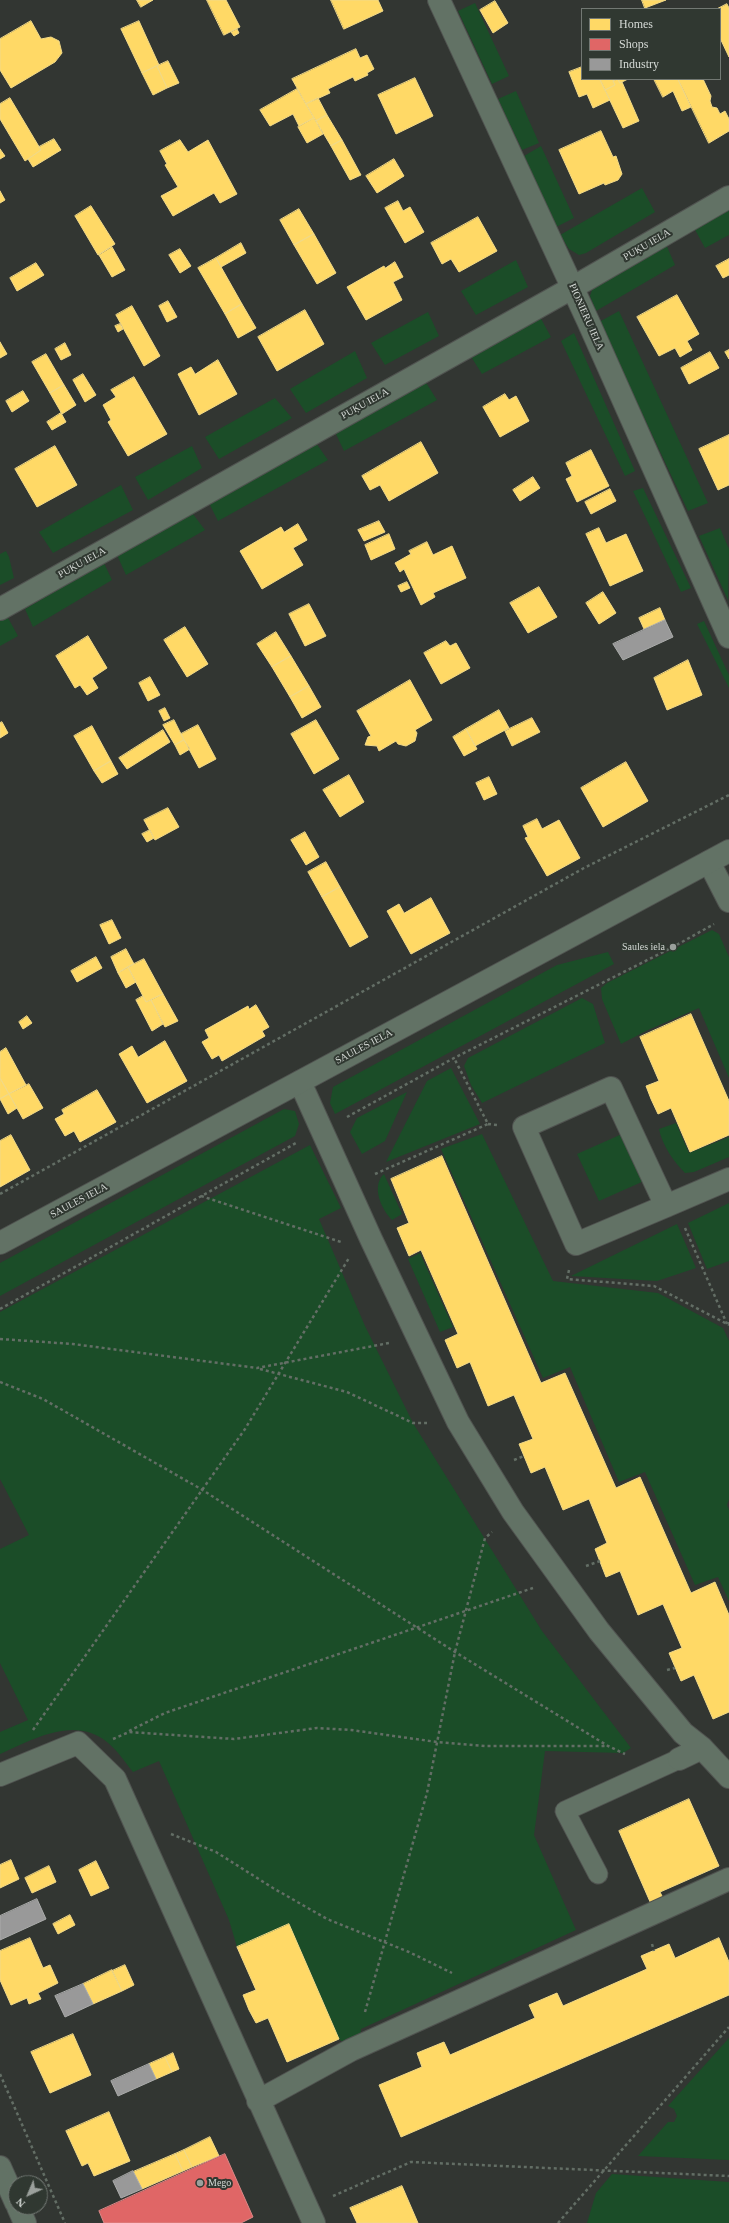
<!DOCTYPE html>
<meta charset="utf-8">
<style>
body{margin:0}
#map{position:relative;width:729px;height:2223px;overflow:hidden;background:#323632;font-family:"Times New Roman",serif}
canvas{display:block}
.legend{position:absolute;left:581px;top:8px;width:140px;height:72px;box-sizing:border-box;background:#303831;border:1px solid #727873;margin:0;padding:5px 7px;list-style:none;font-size:12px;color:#d4d9d5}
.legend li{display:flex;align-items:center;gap:8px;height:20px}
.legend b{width:20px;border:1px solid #727873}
.north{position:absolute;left:8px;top:2175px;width:40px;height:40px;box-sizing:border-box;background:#303831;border:1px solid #727873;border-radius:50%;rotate:224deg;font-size:11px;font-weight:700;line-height:16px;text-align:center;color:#d4d9d5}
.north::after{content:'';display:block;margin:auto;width:14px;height:18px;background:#9ba09c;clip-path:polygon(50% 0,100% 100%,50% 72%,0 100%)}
</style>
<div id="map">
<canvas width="729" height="2223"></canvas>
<ul class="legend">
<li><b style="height:11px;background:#ffd966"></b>Homes</li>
<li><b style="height:11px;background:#e06666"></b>Shops</li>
<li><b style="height:11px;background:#999"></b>Industry</li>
</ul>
<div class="north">N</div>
</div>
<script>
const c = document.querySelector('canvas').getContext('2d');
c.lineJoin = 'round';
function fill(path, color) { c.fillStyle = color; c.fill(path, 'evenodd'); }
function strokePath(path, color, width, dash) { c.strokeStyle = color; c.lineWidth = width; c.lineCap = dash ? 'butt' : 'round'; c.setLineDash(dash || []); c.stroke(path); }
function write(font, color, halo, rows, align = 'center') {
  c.font = font + ' "Times New Roman",serif'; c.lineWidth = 4; c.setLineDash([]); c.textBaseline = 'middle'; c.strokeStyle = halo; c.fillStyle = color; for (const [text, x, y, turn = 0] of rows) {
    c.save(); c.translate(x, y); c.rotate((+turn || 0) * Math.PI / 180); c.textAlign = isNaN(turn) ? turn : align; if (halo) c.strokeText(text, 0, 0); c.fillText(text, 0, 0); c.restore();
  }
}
fill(new Path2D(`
 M475,3L509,76L492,84L458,11Z
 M516,91L539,143L522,150L498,99Z
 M541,146L574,218L556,227L524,156Z
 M642,188L655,212L586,253L579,255L569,249L560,235Z
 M729,206V235L705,248L693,226Z
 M665,242L675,265L596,311L590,296L593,287Z
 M516,260L528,287L476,315L461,291Z
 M619,311L708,503L688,511L599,322Z
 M428,312L439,336L385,365L371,343Z
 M539,315L551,337L482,374L470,355Z
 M574,333L635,471L625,476L561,341Z
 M355,351L367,378L306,413L290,389Z
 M425,381L437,400L344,451L335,432Z
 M275,398L292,418L219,459L205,437Z
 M316,443L328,460L218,521L209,503Z
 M192,446L202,468L148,500L135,477Z
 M121,485L133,510L53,553L39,532Z
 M643,488L691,588L681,592L633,491Z
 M193,514L205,530L126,575L117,555Z
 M720,528L729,549L728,600L699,536Z
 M6,551L9,557L14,578L0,585V554Z
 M104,563L112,580L33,627L25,609Z
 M7,616L18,636L0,646V620Z
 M704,621L729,675V688L697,624Z
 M712,930L719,934L729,957V1078L699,1008L648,1030L621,1044L602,999L601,988L607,983Z
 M608,952L614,964L335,1114L330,1103L333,1087L557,965Z
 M582,998L593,1004L605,1043L482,1103L471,1085L464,1066L468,1058Z
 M451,1068L480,1124L386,1162L427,1081Z
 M407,1092L385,1141L362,1154L350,1132L357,1118Z
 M284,1109L295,1111L299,1124L295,1136L0,1296V1263Z
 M676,1123L689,1153L729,1137V1157L694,1172L685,1173C674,1162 662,1145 659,1129Z
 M482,1134L553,1281L658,1293L723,1328L729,1341V1499L727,1505L729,1510V1601L718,1577L695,1585L645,1472L619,1482L570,1367L543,1378L441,1149Z
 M622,1134L644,1181L599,1201L577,1154Z
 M310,1145L341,1208L319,1219L365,1326L413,1423L542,1631L631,1748L623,1753L545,1751L534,1835L576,1930L361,2029L360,2046L351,2050L339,2039L289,1925L237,1947L229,1920L159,1761L133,1772C125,1762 117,1750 107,1742C74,1715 32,1740 0,1754V1732L28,1720L0,1663V1549L29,1535L0,1479V1312Z
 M384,1174L402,1214L392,1220C381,1209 371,1186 384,1174Z
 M729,1203V1261L707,1269L688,1223Z
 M677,1224L696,1268L657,1281L571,1276Z
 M420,1253L453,1327L440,1332L408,1259Z
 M729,2038V2160L638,2156L668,2122H674L677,2116L674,2109L668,2106Z
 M612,2174L729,2182V2223H587L596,2193Z`), '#1b4d28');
const homes = new Path2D(`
 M137,0H153L141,7Z
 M207,0H226L240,27L224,35Z
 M331,0H378L383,11L344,29Z
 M642,0H666L645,8Z
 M495,1L508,23L493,33L480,10Z
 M727,4L729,8V57L720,38V9H717Z
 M31,21L41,39L51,37L59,41L62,53L55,62L11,88L0,70V39Z
 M139,21L159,65L142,73L121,29Z
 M237,29L239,33L234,36L231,32Z
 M356,49L360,58L367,55L374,69L367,73L368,75L355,81L353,77L328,89L330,93L306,104L292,79Z
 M168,61L179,83L167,88L157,66Z
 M157,66L167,88L153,95L142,73Z
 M582,67V79H600L610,100L593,108L587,94L579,97L569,72Z
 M415,78L433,116L396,134L378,95Z
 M600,79H617L613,81L615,85L605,90Z
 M618,79H628L620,83Z
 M618,79L620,83L622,82L639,121L623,128L605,90L615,85L613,81Z
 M654,79H678L691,107L682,111L673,91L663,97Z
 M678,79H703L711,96L710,101L712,107L717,108L720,114L725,111L729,119V131L709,143Z
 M297,89L314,118L299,126L293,114L270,126L260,110Z
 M10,98L41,150L25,161L0,119V104Z
 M318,98L327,115L316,121L306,104Z
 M327,115L342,140L331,146L316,121Z
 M314,118L323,134L307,143L298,127Z
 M601,131L613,157L616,156L622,174L618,180L605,185L604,183L579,194L559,150Z
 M54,139L61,150L33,167L28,159L41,150L39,147Z
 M180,140L188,152L208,140L237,194L220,203L214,193L173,216L161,196L178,187L165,165L167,164L160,151Z
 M342,140L361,175L350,180L331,146Z
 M0,149L5,156L0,159Z
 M394,159L404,176L377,193L366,176Z
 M0,191L5,200L0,203Z
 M398,201L403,211L410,207L424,232L405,243L385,208Z
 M91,206L115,244L98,255L75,216Z
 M299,209L314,234L294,245L280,220Z
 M478,217L497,251L459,272L451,259L442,264L431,243Z
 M314,234L336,273L317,284L294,245Z
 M241,243L246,253L221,267L216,258Z
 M112,247L125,270L112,277L99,255Z
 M180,249L191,266L180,273L169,255Z
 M216,258L242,304L225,314L198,268Z
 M729,259V275L723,278L716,266Z
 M395,262L403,277L393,282L402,300L366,320L347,287L384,266L385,268Z
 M36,263L44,275L17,291L10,278Z
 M677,295L699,334L687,341L692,350L680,357L675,348L659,356L637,317Z
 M168,301L177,317L167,322L159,306Z
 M242,304L256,328L238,338L225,314Z
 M132,306L160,356L144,366L116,315Z
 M305,310L324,344L277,371L258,337Z
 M120,324L123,329L118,332L115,326Z
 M0,342L7,354L0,358Z
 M65,343L71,355L61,360L55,349Z
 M729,350V359L725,352Z
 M710,352L719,368L689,384L681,368Z
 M46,354L64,385L50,393L32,362Z
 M218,360L237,394L199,415L178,374L191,367L195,374Z
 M83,374L96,395L85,402L73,380Z
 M134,377L167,434L128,456L108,422L111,420L103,405L116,397L111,390Z
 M64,385L76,405L62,414L50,393Z
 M23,391L29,401L12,412L6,401Z
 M505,394L509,400L516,396L529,421L500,437L483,407Z
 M61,413L66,422L52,430L47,422Z
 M729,435V485L718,490L699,449Z
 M421,442L438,473L389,501L380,485L370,490L362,476Z
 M55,446L77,485L37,507L15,469Z
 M591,450L609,486L577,502L566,479L572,476L566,463Z
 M533,477L540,488L520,501L513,490Z
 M610,489L616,501L591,514L585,502Z
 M379,521L385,532L364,541L358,530Z
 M298,524L307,540L293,548L303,565L262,589L240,551L281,527L284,532Z
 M599,528L606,543L626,534L643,571L610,586L586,534Z
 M389,534L395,549L371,560L365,545Z
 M427,542L433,555L452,546L466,578L433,593L435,597L421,605L404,569L400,572L395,563L411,554L409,551Z
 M407,582L410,588L401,592L398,586Z
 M539,587L557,617L528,633L510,603Z
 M603,592L616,613L599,624L586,603Z
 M309,604L326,636L305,646L289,614Z
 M660,608L665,620L644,629L639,618Z
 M185,627L208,664L187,677L164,640Z
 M276,632L291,656L272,667L257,644Z
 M88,636L107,668L92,678L98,688L87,695L80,685L75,688L56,656Z
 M446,641L450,646L456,643L470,668L441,684L424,653Z
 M291,656L309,686L290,697L272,667Z
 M688,660L702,695L667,710L654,678Z
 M150,677L160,695L148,701L139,683Z
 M410,680L432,720L415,730L417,733L415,741L406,746L398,744L396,741L379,751L377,746L365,745L368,737L371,736L357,711Z
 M309,686L321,707L302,718L290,697Z
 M165,708L170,718L164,721L159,711Z
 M499,710L509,728L475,746L466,729Z
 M532,718L540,732L512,746L505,731Z
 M174,720L184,740L175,745L163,725Z
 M316,720L339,759L314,774L291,734Z
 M2,722L8,733L0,738V723Z
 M198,725L216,759L199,768L181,734Z
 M92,726L111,761L94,771L74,736Z
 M466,729L477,749L464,756L453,737Z
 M163,730L170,742L127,769L119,758Z
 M184,740L190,749L180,755L175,745Z
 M111,761L118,774L102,783L94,771Z
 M626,762L648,801L603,827L581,788Z
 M349,775L364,802L340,817L323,790Z
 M489,777L497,794L484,800L476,783Z
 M168,808L179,827L155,840L144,820Z
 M537,819L542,829L559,820L580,858L547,876L525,838L528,837L523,826Z
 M150,830L154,838L147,842L142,834Z
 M305,832L319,857L306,865L291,840Z
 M326,862L340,887L322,897L308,872Z
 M340,887L368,937L350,947L322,897Z
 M431,898L450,933L411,954L387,911L399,904L404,913Z
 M112,920L121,938L109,944L100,925Z
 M126,949L134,964L118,973L111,957Z
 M96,957L102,968L77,982L71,971Z
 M144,959L163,994L146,1002L128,967Z
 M128,967L136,982L126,988L118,973Z
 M163,994L178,1021L165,1027L151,1000Z
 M143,996L146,1002L151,1000L163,1024L152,1031L136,1000Z
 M256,1005L269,1027L262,1031L265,1036L222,1061L219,1055L212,1059L202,1042L209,1038L205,1030L248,1006L249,1009Z
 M691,1014L729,1101V1135L690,1152L671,1108L658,1114L651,1099L646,1086L659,1081L640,1037Z
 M27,1016L32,1023L23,1029L19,1022Z
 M165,1041L187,1081L147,1103L119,1054L132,1046L138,1057Z
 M6,1048L26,1085L9,1094L0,1078V1052Z
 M0,1078L9,1094L0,1099Z
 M29,1084L43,1108L23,1119L9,1094Z
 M97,1090L116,1122L80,1142L74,1131L65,1136L55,1119L64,1114L62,1110Z
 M9,1094L17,1108L8,1114L0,1099Z
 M11,1135L30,1170L0,1187V1141Z
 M442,1156L541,1383L565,1373L616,1488L640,1477L691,1593L715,1582L729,1615V1712L713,1719L694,1675L681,1681L669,1653L682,1648L663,1604L638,1615L620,1571L606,1577L595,1549L607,1543L589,1499L563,1510L545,1467L531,1473L519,1444L533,1439L514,1395L488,1406L470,1362L457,1368L445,1340L458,1334L421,1250L409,1256L397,1228L409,1223L391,1179Z
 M689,1799L719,1866L660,1892L663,1898L651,1904L619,1831Z
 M11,1860L19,1879L0,1888V1865Z
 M96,1861L109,1888L91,1896L79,1870Z
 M49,1866L56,1882L32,1893L25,1878Z
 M70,1915L75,1925L58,1934L53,1924Z
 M289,1924L339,2039L287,2062L268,2018L256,2023L249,2010L243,1995L256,1990L237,1947Z
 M30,1938L43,1968L50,1965L58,1983L38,1993L41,1999L29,2004L27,1998L11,2005L0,1980V1951Z
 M719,1938L729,1962V1995L401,2137L379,2085L422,2067L417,2053L444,2042L450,2055L535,2018L529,2005L557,1993L563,2006L647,1969L641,1956L669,1944L675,1958Z
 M125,1965L134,1985L122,1991L112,1971Z
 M112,1970L122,1991L93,2004L83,1984Z
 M73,2034L91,2075L50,2093L31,2052Z
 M173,2053L179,2069L172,2072L165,2057Z
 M165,2057L172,2072L156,2079L149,2064Z
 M109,2112L130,2161L94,2176L88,2163L82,2166L66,2131Z
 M210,2137L219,2156L192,2167L184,2150Z
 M184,2150L192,2167L183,2171L175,2154Z
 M175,2154L183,2171L142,2189L133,2172Z
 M402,2186L418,2223H357L350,2208Z`);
fill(homes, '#ffd966');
strokePath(homes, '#f2d987', 1);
const shops = new Path2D(`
 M225,2154L253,2217L241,2223H104L99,2211Z`);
fill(shops, '#e06666');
strokePath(shops, '#dc8887', 1);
const industry = new Path2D(`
 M665,620L673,637L623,660L613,644Z
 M37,1899L46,1919L0,1940V1916Z
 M83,1984L93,2004L65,2017L55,1996Z
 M149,2064L156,2079L118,2096L111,2081Z
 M133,2171L142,2189L121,2198L113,2181Z`);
fill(industry, '#999');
strokePath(industry, '#abacab', 1);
const service = new Path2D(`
 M598,1874L565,1811L679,1759`);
const minor = new Path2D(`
 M439,0L588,321L729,637
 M0,609L572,288L729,197
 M709,862L729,901
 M300,1082L371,1239L458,1422L513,1512L599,1631L683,1733L702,1748L729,1777
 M666,1206L611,1088L524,1127L576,1244L666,1206L729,1179
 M679,1759L702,1748
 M0,1775L78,1743L115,1779L314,2223
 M258,2101L351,2050L729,1879`);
const tertiary = new Path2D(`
 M0,1243L729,851
 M0,2167L16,2203
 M18,2207L25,2223`);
strokePath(service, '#505350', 21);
strokePath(minor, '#505350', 24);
strokePath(tertiary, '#505350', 24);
strokePath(new Path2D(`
 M347,1117L454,1058L673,947L714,924
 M488,1124L497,1125
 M375,1174L488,1124L454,1058
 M0,1194L584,868L729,795
 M201,1196L341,1242
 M685,1228L727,1324
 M569,1270L567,1279L654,1286L729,1325
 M0,1309L296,1143
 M729,1322V1328
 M0,1339L73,1344L257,1368L389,1343
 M260,1369L347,1392L413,1423H427
 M0,1382L43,1399L201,1489L455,1652L608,1746L625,1754
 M514,1460L524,1456
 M586,1566L600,1561
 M667,1670L675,1668
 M33,1730L245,1429L349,1258
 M129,1731L165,1713L533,1588
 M113,1739L129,1732L234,1739L317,1728L351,1730L437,1742L485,1746H606
 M171,1834L216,1852L273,1888L327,1919L409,1952L452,1973
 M652,1944L654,1951
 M365,2012L427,1793L455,1652L485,1538L492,1532
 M0,2074L65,2223
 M333,2196L411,2162L729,2176
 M558,2223L729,2027`), '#636e65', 2.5, [3, 3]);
strokePath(service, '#627265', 19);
strokePath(minor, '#627265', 22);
strokePath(tertiary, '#627265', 22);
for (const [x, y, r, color] of [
 [673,947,4,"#9ba09c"],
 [200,2183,4,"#9ba09c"]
]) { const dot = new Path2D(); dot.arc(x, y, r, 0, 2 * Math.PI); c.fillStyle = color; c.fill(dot); strokePath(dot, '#303831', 1.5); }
write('10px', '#d4d9d5', '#303831', [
 ["PUĶU IELA",647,245,-30],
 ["PIONIERU IELA",586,317,66],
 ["PUĶU IELA",365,404,-29],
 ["PUĶU IELA",82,563,-29],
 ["SAULES IELA",364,1047,-28],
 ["SAULES IELA",79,1201,-28]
]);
write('10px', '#d4d9d5', '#303831', [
 ["Saules iela",665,947],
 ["Mego",208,2183,"left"]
], 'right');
</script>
